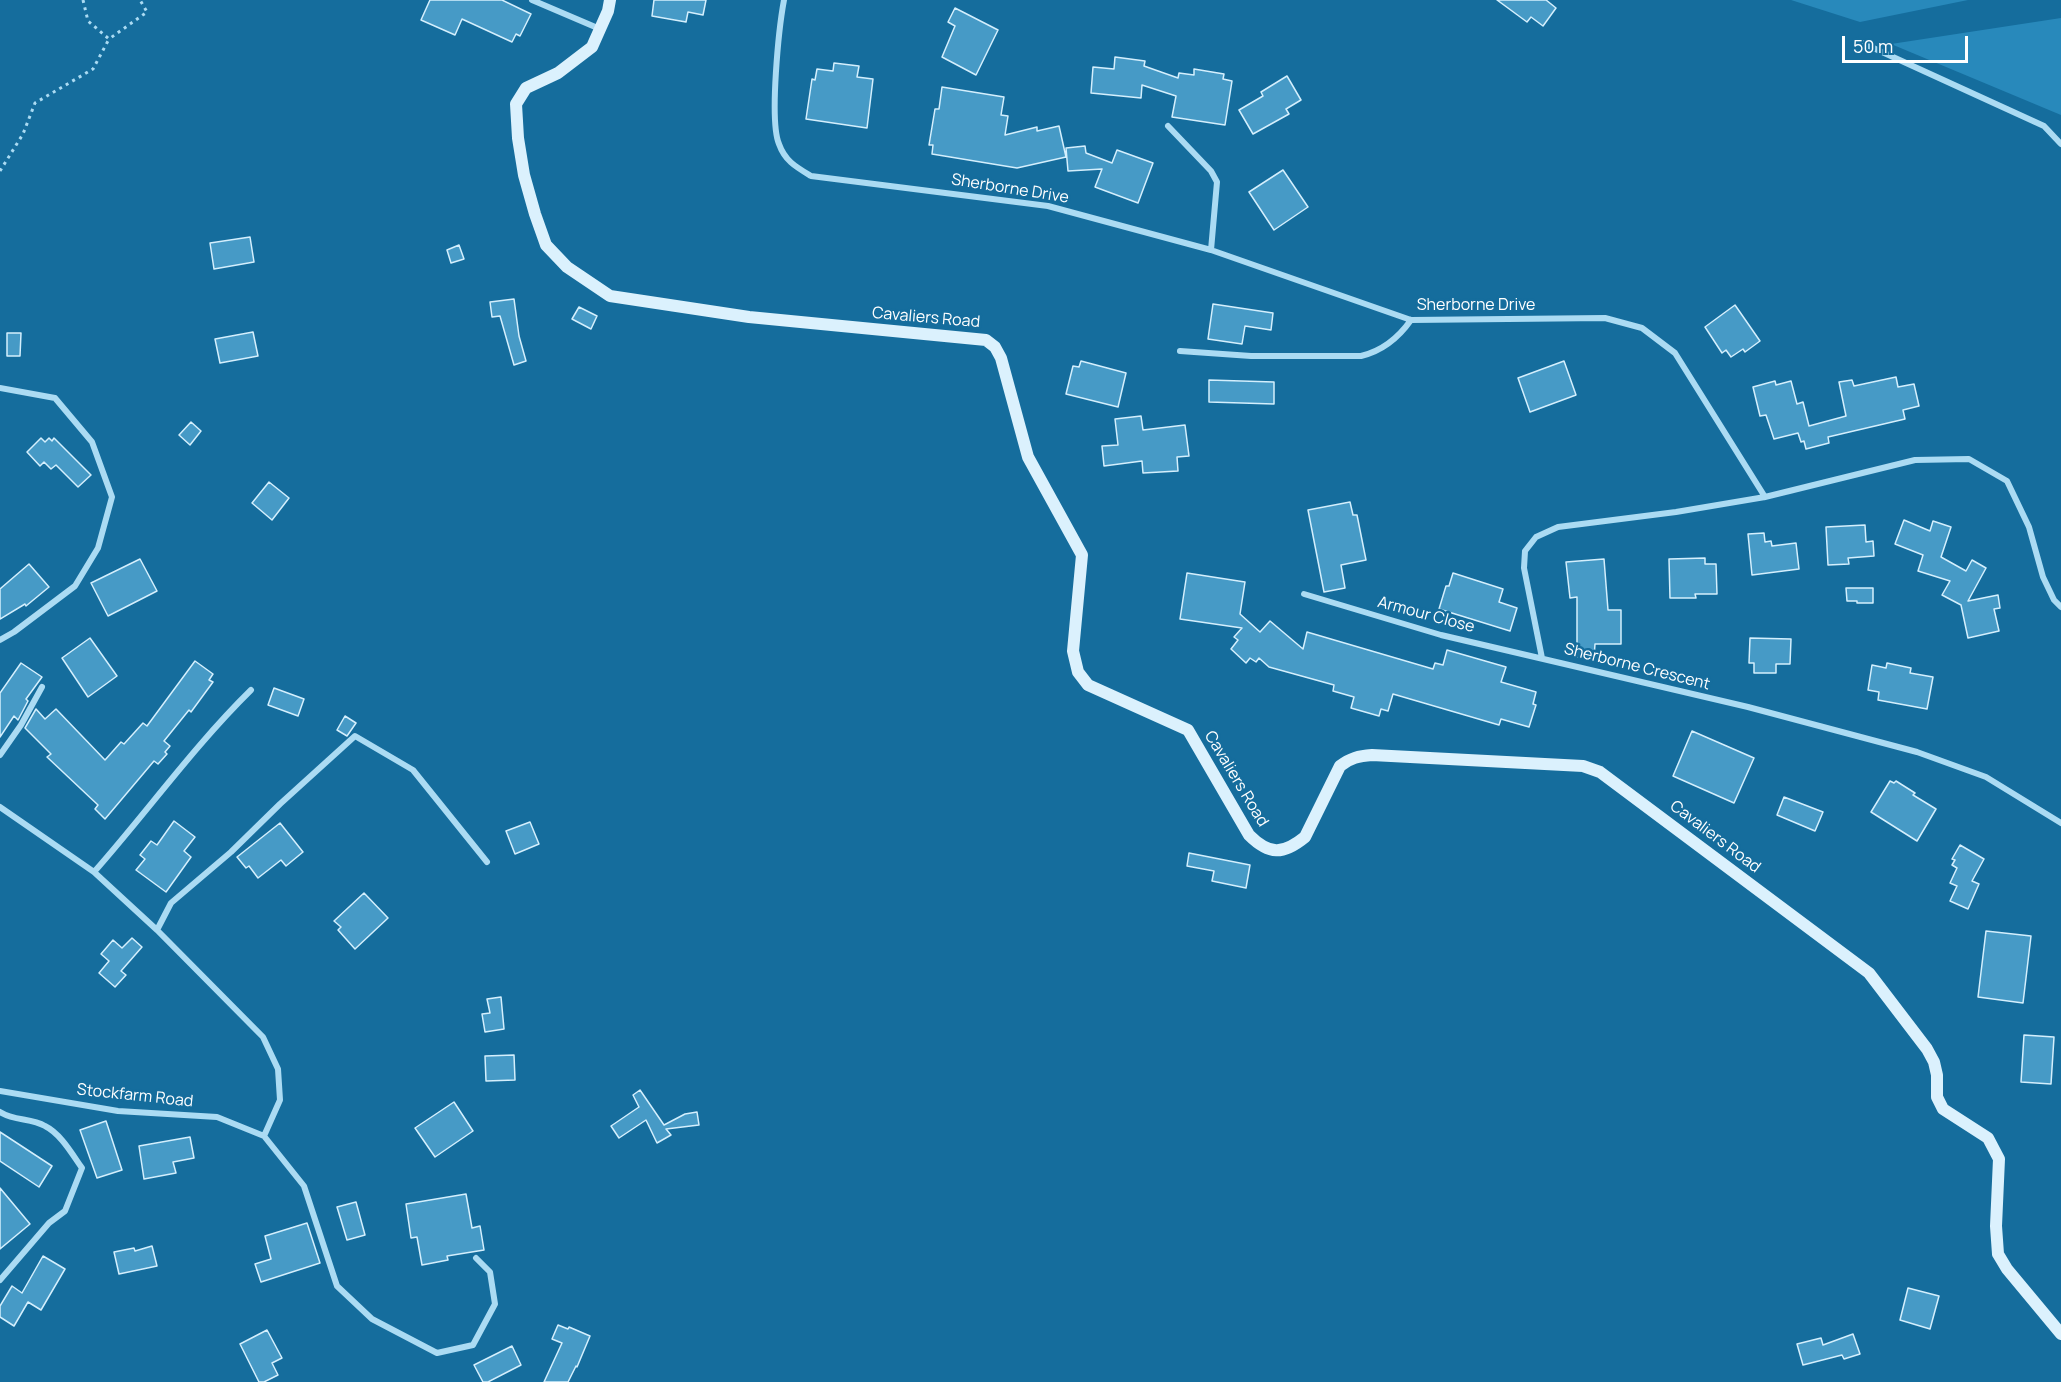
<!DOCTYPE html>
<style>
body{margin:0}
#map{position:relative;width:2061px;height:1382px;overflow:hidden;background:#156d9d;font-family:Manrope,sans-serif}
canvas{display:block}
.scale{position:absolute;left:1842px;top:36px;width:126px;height:27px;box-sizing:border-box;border:3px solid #fff;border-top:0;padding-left:8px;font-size:18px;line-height:21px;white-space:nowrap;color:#fff;-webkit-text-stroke:4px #156d9d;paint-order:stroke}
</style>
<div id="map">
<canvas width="2061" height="1382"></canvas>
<div class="scale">50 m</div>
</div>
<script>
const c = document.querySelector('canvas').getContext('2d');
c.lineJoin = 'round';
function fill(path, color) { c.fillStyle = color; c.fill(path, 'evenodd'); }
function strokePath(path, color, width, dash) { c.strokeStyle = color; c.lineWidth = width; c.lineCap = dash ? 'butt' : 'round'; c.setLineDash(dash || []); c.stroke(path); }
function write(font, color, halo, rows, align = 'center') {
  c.font = font + ' Manrope,sans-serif'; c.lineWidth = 5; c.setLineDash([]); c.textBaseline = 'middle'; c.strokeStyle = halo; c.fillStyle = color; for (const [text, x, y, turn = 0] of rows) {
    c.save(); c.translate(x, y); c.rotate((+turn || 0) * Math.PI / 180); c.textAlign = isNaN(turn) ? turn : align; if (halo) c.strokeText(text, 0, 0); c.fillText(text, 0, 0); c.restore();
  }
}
fill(new Path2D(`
 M1791,0H1968L1860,22Z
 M2061,18V115L1891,44Z`), '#2889bb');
const building = new Path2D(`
 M430,0H502L531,14L520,36L516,34L512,42L462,19L455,35L421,20Z
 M654,0H706L703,15L688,12L686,22L652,16Z
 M1497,0H1546L1556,8L1543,26L1531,17L1527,22Z
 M955,8L998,30L976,75L942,57L955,26L948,22Z
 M1115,57L1145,61L1144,66L1178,78L1179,73L1194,75V69L1224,74L1223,79L1232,81L1225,125L1172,117L1176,96L1142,85L1141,98L1091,93L1093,67L1114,69Z
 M834,63L859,66L857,77L873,79L867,128L806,119L812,79L815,80L817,69L833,71Z
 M1287,76L1301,100L1286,109L1289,114L1253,134L1239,110L1263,96L1261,92Z
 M942,87L1004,97L1001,115L1008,116L1005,135L1037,127V131L1059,126L1066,157L1017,168L932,154L933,145H929L935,109H939Z
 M1085,146L1086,153L1112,163L1117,150L1153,163L1138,203L1095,187L1102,169L1068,171L1066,148Z
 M1283,170L1308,207L1274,230L1249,192Z
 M250,237L254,262L214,269L210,243Z
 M459,245L464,259L451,263L447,250Z
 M514,299L519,336L526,361L514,365L500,316L492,317L490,302Z
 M1213,304L1273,313L1271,330L1245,326L1242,344L1208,339Z
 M1735,305L1760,341L1745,352L1743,349L1731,357L1726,350L1722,353L1705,327Z
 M579,307L597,316L591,329L572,319Z
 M253,332L258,356L220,363L215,339Z
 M7,333H21L20,356H7Z
 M1081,361L1126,373L1118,407L1066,394L1073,366L1079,367Z
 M1564,361L1576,395L1530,412L1518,378Z
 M1896,377L1898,387L1914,384L1919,406L1903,410L1905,419L1828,437L1829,443L1806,449L1804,441L1801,442L1798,433L1774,439L1766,415L1760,416L1753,387L1775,381L1776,385L1791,381L1797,404L1803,402L1809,426L1846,416L1839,382L1852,380L1854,386Z
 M1209,380L1274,382V404L1209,402Z
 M1141,416L1143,430L1185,425L1189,456L1177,457L1178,471L1143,473L1142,461L1104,466L1102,446L1118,445L1115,419Z
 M191,422L201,431L190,445L179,435Z
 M41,438L45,442L49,438L52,441L54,438L91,475L78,487L56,465L51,469L44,462L40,466L27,452Z
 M269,482L289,498L272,520L252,503Z
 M1350,502L1353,515H1357L1366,560L1341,565L1345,588L1324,592L1308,510Z
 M1904,520L1930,531L1933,521L1951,527L1941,557L1966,571L1972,560L1986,568L1968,601L1998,595L2000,608L1994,609L1999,631L1968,638L1961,605L1942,595L1950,581L1918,571L1923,555L1895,544Z
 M1865,525L1866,542L1873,541L1874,556L1848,558L1849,564L1828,565L1826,527Z
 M1764,533L1765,542L1771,541L1772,546L1796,543L1799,569L1752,575L1748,534Z
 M1705,558V564H1716L1717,594H1695L1696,598H1670L1669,559Z
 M140,559L157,591L108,616L91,583Z
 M1604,559L1608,610H1621V644H1595L1594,658L1577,657V597L1570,598L1566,562Z
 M29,564L49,587L26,606L25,604L0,619V589Z
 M1187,573L1245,582L1240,614L1260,632L1270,621L1303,649L1307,632L1433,669L1435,663L1443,665L1447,650L1506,667L1501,682L1536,692L1533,704L1536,705L1529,727L1501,719L1499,725L1393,694L1388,711L1381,709L1379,716L1351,708L1354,697L1333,691L1334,685L1269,667L1259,658L1256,662L1250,658L1246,663L1231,649L1238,640L1234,637L1242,628L1180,619Z
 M1453,573L1503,589L1499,602L1517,608L1510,631L1439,609L1446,586H1449Z
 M1846,588H1873V603H1857V601H1847Z
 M90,638L117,676L88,697L62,658Z
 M1750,638L1791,639L1790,664H1776V673H1754V663H1749Z
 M195,661L213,674L209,680L213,682L191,712L189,710L164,741L170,746L165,752L167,754L158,764L154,761L105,819L95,809L98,805L47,757L51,754L25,728L36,709L45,719L56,709L105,760L121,742L124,744L143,723L147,726Z
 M21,663L42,677L26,699L28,701L18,720L14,716L0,737V693Z
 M1887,663L1911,668L1910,673L1933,677L1927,709L1878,700L1879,692L1868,690L1872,665L1886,668Z
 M274,688L304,699L298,716L268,705Z
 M345,716L356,723L347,736L337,730Z
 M1692,731L1754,758L1734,803L1673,776Z
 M1890,781L1894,783L1896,781L1915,793L1913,795L1936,809L1917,841L1871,812Z
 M1784,797L1823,812L1815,831L1777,815Z
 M174,821L195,837L184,851L191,857L166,892L136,870L145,859L140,855L151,841L157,845Z
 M530,822L539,844L515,854L506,831Z
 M280,823L303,852L286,866L281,860L258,878L249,866L246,868L237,857Z
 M1960,845L1984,859L1972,881L1979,884L1968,909L1950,901L1957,886L1950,883L1957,868L1952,865L1955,860L1952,859Z
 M1189,853L1250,865L1246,888L1212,881L1214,871L1187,866Z
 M364,893L388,918L355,949L338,930L341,927L334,921Z
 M1986,931L2031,936L2023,1003L1978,997Z
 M132,938L142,947L121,971L126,975L115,987L99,973L109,961L101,954L113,940L122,948Z
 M501,997L504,1029L485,1032L482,1014L490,1013L487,999Z
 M2024,1035L2054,1037L2051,1084L2021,1082Z
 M514,1055L515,1080L486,1081L485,1056Z
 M640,1090L664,1125L685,1114L697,1112L699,1125L666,1129L671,1135L657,1143L646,1120L619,1138L611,1126L639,1107L633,1095Z
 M454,1102L473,1131L435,1157L415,1128Z
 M106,1121L122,1170L97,1178L80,1130Z
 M0,1132L52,1166L39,1187L0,1161Z
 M190,1137L194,1158L173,1162L176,1173L144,1179L139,1146Z
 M0,1188L30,1224L0,1249Z
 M466,1194L472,1228L480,1226L484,1250L447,1256L448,1260L422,1265L417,1237L411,1238L406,1204Z
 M356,1202L365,1235L347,1240L337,1207Z
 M307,1223L320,1263L261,1282L255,1264L271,1259L265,1236Z
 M152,1246L157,1266L119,1274L114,1252L134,1248L135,1251Z
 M43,1256L65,1269L41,1310L28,1302L14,1326L0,1317V1306L12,1286L22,1293Z
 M1908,1288L1939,1296L1930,1329L1900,1320Z
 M558,1325L568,1329L569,1327L590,1336L577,1367L576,1366L568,1382H544L562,1343L552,1339Z
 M267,1330L282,1358L272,1363L278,1375L264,1382H259L240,1344Z
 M1853,1334L1860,1354L1844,1359L1842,1355L1803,1365L1797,1344L1821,1338L1823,1345Z
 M512,1346L521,1365L488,1382H483L474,1365Z`);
fill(building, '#469ac6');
strokePath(building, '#d4effd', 1.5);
strokePath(new Path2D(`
 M83,0L88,21L109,39L147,12L140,0
 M0,171L23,134L35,103L93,69L109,39`), '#abdbf3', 3, [3, 4.5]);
strokePath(new Path2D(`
 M532,0L600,29
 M784,0C779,27 769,120 779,144C785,161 796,167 811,176L1048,206L1211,250L1411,320L1605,318L1642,328L1675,353L1765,497
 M1858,41L2044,126L2061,144
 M1168,126L1211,171L1217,182L1211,250
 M1180,351L1251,356H1361C1382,351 1399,337 1411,320
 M0,388L55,398L92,442L112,497L98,548L75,586L14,632L0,640
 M1304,594L1441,635L1748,707L1917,752L1986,777L2061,823
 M1542,658L1524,568L1525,551L1536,537L1558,527L1676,512L1765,497L1915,460L1969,459L2007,481L2029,527L2043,577L2054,600L2061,607
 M0,755L21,725L42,687
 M0,807L94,872
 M157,930L94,872C147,812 194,746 251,690
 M0,1091L118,1111L217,1117L264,1136
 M0,1112C14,1121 31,1118 45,1126C61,1134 72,1154 82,1168L65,1211L49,1223L0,1280
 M264,1136L280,1100L278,1069L263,1037L157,930L171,903L231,852L280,804L355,736L413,770L487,862
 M264,1136L304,1186L337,1286L372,1319L437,1353L473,1345L495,1304L490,1272L476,1258`), '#abdbf3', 6);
strokePath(new Path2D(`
 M610,0L608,11L592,47L558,73L526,88L516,104L518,138L524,175L535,214L546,245L567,267L610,296L749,317L986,340L995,347L1001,358L1028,457L1082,555L1073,651L1078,672L1088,685L1188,730L1249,835C1269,855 1283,855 1305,837L1340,766C1350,758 1359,756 1372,755L1583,766L1600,772L1869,973L1927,1049L1934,1062L1937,1075V1097L1943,1109L1988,1138L1999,1159L1996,1226L1998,1254L2007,1269L2061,1334`), '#dbf1fd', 12);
write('16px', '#fff', '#156d9d', [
 ["Sherborne Drive",1010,189,9],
 ["Sherborne Drive",1476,306],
 ["Cavaliers Road",926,318,5],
 ["Armour Close",1426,615,15],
 ["Sherborne Crescent",1637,667,14],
 ["Cavaliers Road",1236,779,59],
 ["Cavaliers Road",1715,837,37],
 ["Stockfarm Road",135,1096,6]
]);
</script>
